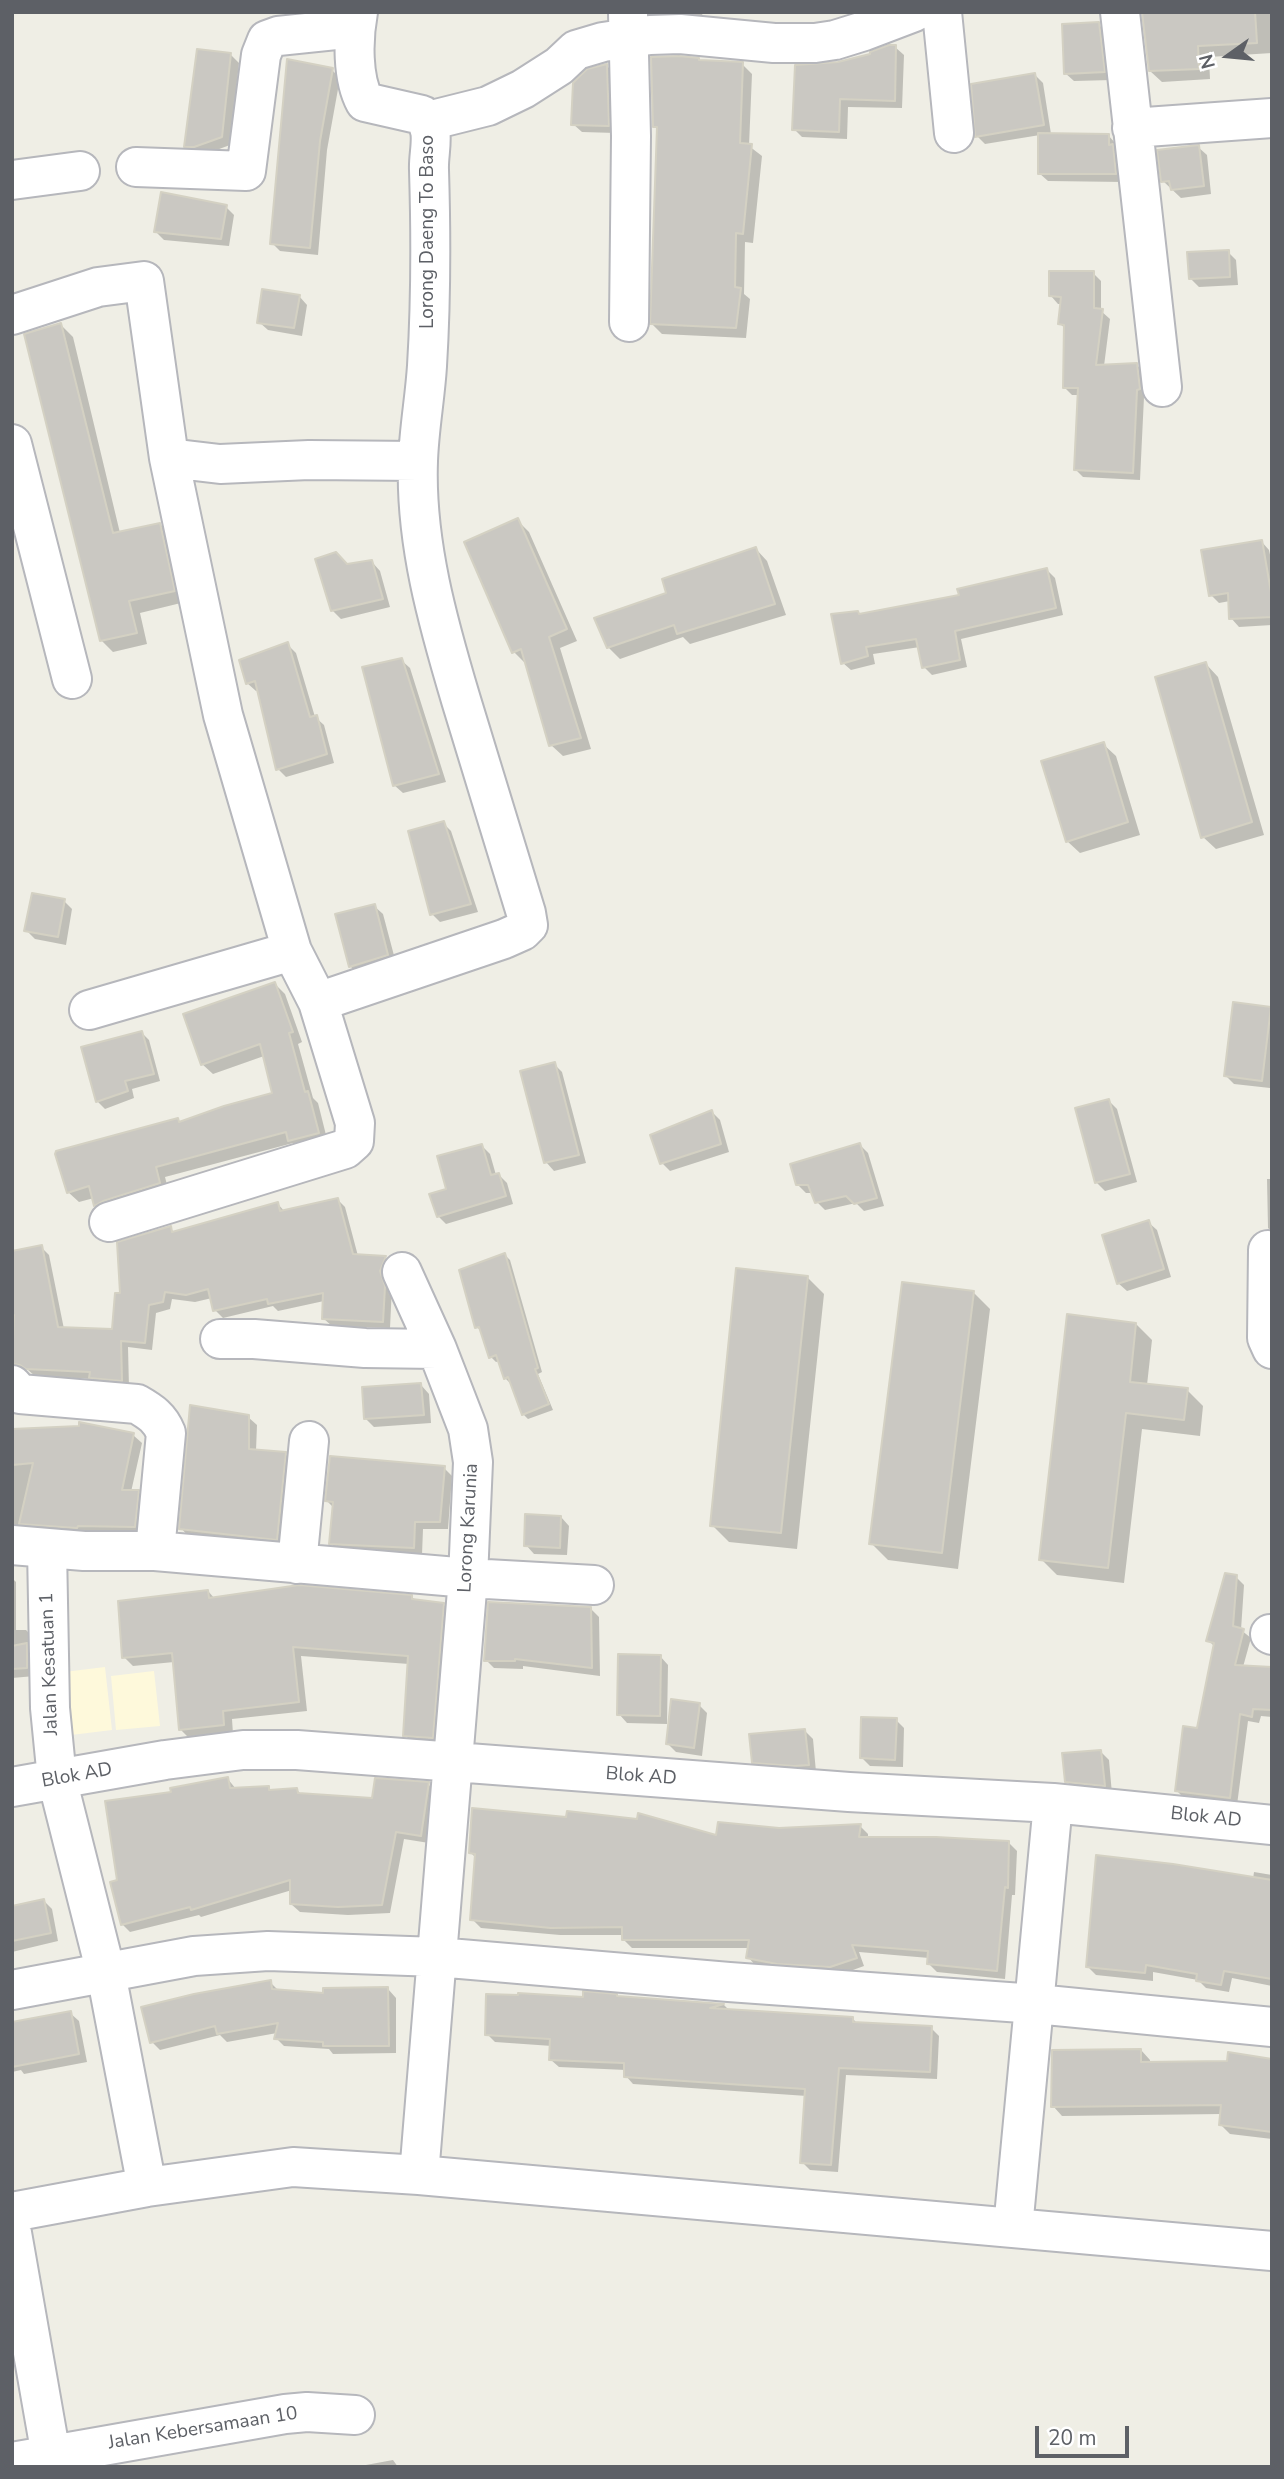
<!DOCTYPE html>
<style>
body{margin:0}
#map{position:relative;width:1284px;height:2479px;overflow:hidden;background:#efeee5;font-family:"Nunito Sans",sans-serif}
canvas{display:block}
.frame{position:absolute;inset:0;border:14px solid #5d6066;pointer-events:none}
.north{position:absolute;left:1193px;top:21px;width:70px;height:70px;-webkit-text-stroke:5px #fff;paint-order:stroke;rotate:255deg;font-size:19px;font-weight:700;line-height:28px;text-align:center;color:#5d6066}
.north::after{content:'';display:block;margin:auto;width:24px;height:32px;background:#5d6066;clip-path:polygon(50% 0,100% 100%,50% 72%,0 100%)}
.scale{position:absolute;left:1035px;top:2426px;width:94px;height:32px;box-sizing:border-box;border:4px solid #5d6066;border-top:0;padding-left:9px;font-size:21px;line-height:24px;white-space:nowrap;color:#5d6066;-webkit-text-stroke:5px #fff;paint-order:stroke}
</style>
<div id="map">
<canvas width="1284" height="2479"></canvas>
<div class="frame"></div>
<div class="north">N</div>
<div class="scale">20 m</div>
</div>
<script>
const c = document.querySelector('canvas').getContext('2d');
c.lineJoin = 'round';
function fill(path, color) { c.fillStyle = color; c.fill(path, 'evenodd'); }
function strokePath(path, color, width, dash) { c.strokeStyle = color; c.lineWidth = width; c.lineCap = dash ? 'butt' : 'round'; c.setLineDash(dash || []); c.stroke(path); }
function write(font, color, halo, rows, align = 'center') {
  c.font = font + ' "Nunito Sans",sans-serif'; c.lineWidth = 7; c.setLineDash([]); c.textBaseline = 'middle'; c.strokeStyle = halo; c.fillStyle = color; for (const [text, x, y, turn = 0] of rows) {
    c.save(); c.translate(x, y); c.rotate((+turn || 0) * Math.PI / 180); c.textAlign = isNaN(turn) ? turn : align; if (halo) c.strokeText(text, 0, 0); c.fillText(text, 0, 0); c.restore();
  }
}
fill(new Path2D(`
 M105,1667L112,1730L63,1736L56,1673Z
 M154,1671L160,1726L116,1730L111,1676Z`), '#fef9db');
fill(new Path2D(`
 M651,12H702L703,21H660Z
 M1143,12H1272V53L1209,57L1210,79L1162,82L1150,71Z
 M1098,24L1107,33L1112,80L1074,81L1065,73Z
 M895,47L904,55L902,108L848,107L847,139L802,137L794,129L839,63Z
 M230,54L239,63L230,145L203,155H194L186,146Z
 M700,62L742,64L752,74L749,146L762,156L753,243L745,242L744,294L750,299L746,338L662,334L652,324L658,130L654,126Z
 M607,66L615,74L616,133L582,132L573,124Z
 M332,70L340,78L327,150L318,255L280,251L272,243Z
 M1035,75L1043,83L1051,134L1108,135L1116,144L1124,182L1048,181L1039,173L1040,135L985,144L977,136Z
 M1198,147L1207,155L1211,194L1181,198L1163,181Z
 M226,207L234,215L229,246L164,240L156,232Z
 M1228,252L1236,260L1238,285L1199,287L1190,278Z
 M1093,273L1101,281V311L1110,319L1104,366L1137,365L1144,373L1147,397H1144L1140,480L1083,477L1075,469L1079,395H1072L1064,387L1066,329L1060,324L1062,304H1058L1051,296Z
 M299,296L307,305L302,336L268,330L259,322Z
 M61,325L73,337L120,533L160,524L171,536L185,602L140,613L147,644L113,652L101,640Z
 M518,521L529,532L577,641L560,648L591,749L563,756L551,745L527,663H525L514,652Z
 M1261,541L1269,550L1272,564V625L1239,627L1231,618L1230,601L1219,603L1211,595Z
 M756,549L767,561L786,615L690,644L683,637L620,659L608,647L668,594Z
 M372,562L380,571L390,607L341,619L332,610L347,566Z
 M1047,570L1055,578L1063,615L961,639L967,667L932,675L924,667L920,647L873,654L875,664L851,670L843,663L858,613L861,615L961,596Z
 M287,644L296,653L315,717L324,725L334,763L286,777L278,769L259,690L256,691L247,683Z
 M401,660L410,668L446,782L403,793L394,785Z
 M1206,664L1218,677L1264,835L1216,849L1203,837Z
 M1103,744L1116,756L1140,835L1080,853L1067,841Z
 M443,823L451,831L478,912L440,922L432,914Z
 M64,901L72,909L66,945L35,939L26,930Z
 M374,906L383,914L396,963L358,974L350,966Z
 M275,984L285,994L302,1042L298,1044L313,1098L318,1103L328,1143L300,1150L293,1143L165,1177L169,1193L106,1215L96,1205L94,1198L79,1202L68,1192L180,1123L274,1094L264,1056L213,1074L202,1064Z
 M1270,1008V1088L1234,1084L1226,1076Z
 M142,1033L149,1040L160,1081L132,1089L134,1098L105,1109L97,1101Z
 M554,1064L562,1072L586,1163L554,1171L546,1162Z
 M1109,1101L1117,1109L1137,1182L1105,1191L1097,1183L1077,1109Z
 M712,1112L720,1120L729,1152L670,1171L662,1163Z
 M860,1145L868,1153L884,1206L864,1211L856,1203L825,1210L817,1202L813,1193H806L797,1184Z
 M482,1146L490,1154L496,1175H499L507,1183L513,1204L446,1224L438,1216L448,1190Z
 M1267,1179H1272V1232L1268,1228Z
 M337,1199L345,1207L358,1256L385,1258L393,1265L390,1328L332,1326L324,1319V1301L278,1311L273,1306L223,1318L215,1310L212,1298L195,1302L172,1299L170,1309L156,1313L152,1350L128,1347L129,1388L98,1385L92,1379L35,1376L21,1364L12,1322V1253L41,1247L49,1255L64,1329L114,1331L122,1295L170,1228L175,1233L278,1204L285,1212Z
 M1148,1222L1157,1230L1171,1277L1127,1291L1118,1283Z
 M505,1255L510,1260L542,1372L538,1374L553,1410L528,1419L523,1414L510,1383L505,1378L499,1361L496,1362L491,1357L482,1332L477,1327Z
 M807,1277L824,1294L797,1549L729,1542L712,1525Z
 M974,1293L990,1309L958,1569L888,1560L871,1543Z
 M1136,1324L1152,1340L1147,1385L1187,1390L1203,1406L1200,1436L1142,1429L1124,1583L1057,1575L1041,1559Z
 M421,1385L429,1394L431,1423L374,1427L365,1418Z
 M248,1417L257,1425L256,1451L285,1454L294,1462L285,1547L189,1537L181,1528Z
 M12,1431L133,1435L142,1443L131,1492H138L146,1500L143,1535L12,1533Z
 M444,1468L452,1476L448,1529H423L422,1555L338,1551L330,1543L334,1508L327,1501Z
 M561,1517L569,1526L567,1555L534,1554L526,1545Z
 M1236,1577L1244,1585L1241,1630L1251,1638L1243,1667L1272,1668V1717L1261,1716L1259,1723L1248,1721L1237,1805L1185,1799L1177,1791L1198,1730L1215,1647L1208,1640Z
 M12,1578L16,1582V1630H26L35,1639V1676L12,1678Z
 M208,1591L215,1599L412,1597L416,1601L443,1604L453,1614L442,1747L414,1745L405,1735L409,1664L301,1656L307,1711L232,1719L233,1734L190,1739L181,1730L174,1662L133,1666L124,1657Z
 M590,1608L599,1617L600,1676L523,1666V1669L494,1668L486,1660Z
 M660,1656L668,1665L667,1724L627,1723L619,1714Z
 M699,1705L707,1713L702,1756L676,1752L668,1744Z
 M896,1720L904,1728L903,1767L870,1766L862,1758Z
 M805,1731L813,1739L816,1772L762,1770L754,1762Z
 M1101,1752L1109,1760L1112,1794L1075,1790L1066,1781Z
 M227,1778L236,1789L269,1788L272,1791L297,1790L302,1795L373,1800L428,1784L436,1792L429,1843L404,1839L390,1913L348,1915L300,1912L291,1904L292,1890L201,1917L199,1915L130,1932L122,1924L119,1882L173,1793Z
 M860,1826L868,1834V1839L1009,1843L1017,1851L1015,1895H1012L1005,1979L937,1972L928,1963L929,1958L859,1952L864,1966L839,1975L756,1966L748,1957L750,1948H632L623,1939V1935H560L481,1928L472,1919L477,1859L470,1852L718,1837L779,1830Z
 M1254,1872L1272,1875V1986L1232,1978L1229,1992L1206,1988L1198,1980L1153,1972V1981L1096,1975L1088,1967L1253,1879Z
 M44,1901L52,1909L58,1941L12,1952V1907Z
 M270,1982L279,1991L325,1995L388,1989L396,1998V2053L333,2054L329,2049L284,2046L276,2038L277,2033L227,2042L220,2035L160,2050L152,2042Z
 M618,1998L724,2005L730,2011L853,2019L858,2024L931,2028L939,2036L937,2079L846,2075L838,2172L810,2170L802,2162L807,2096L633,2084L626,2076V2070L559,2067L551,2060L552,2046L495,2042L487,2034L585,1999Z
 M70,2013L79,2021L87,2062L24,2074L21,2070L12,2072V2024Z
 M1141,2050L1150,2060V2064L1272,2061V2139L1230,2134L1221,2125L1222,2114L1062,2116L1053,2106Z
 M393,2460L398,2467H355Z`), '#0003');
const building = new Path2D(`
 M1142,12H1255L1257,43L1198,46L1199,69L1149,71Z
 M1099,22L1105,72L1064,74L1062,24Z
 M889,45H896L895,101L840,99L839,132L792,130L795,65L838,62L870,54V52Z
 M197,49L231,53L222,137L194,147H184Z
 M679,56L699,58V60L743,62L740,143L752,144L743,234L736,233L735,287L741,288L736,328L650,324L657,127H653L651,57Z
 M287,59L333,68L320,141L310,248L270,244Z
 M607,64L609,126L571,125L573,83L587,69Z
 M1035,73L1044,125L975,137L971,84Z
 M1038,133L1109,134V145L1113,144L1116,174H1038Z
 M1199,145L1204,186L1171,190L1169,181L1161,182L1157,150Z
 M161,192L227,205L221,239L154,232Z
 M1229,250L1230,277L1189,279L1187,252Z
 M1049,271H1094V308L1103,309L1096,365L1137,363L1140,389L1137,390L1133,473L1074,470L1078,388H1063L1064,325L1058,324L1061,297L1049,296Z
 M262,289L300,295L294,328L257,323Z
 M61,323L113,533L160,523L175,591L129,601L137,633L100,641L24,334Z
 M518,518L567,629L549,637L581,738L549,746L521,649L512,653L464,542Z
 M1262,540L1272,598V617L1229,619L1228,593L1209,596L1201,550Z
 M756,547L775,604L677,634L674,625L607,648L594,618L666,593L662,579Z
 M336,552L347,564L372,560L383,599L331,611L315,559Z
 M1047,568L1056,608L955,631L960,660L922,668L916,639L866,647L868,656L841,664L831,614L858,611L859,614L959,595L957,589Z
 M288,642L310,717L317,715L327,754L276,770L255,681L246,684L239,660Z
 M402,658L439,774L393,786L362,667Z
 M1206,662L1252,822L1201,838L1155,677Z
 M1104,742L1128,822L1066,842L1041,761Z
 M444,821L471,904L430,915L408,831Z
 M32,893L65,899L58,937L24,931Z
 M375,904L388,955L349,967L335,914Z
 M275,982L293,1032L289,1033L305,1092L308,1091L319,1133L288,1141L286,1132L156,1167L160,1183L103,1201L94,1206L89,1186L67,1193L55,1154L56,1151L178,1118L179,1122L224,1106L272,1093L260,1044L201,1065L183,1014Z
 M1233,1002L1271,1007L1262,1081L1224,1076Z
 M142,1031L154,1074L125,1081L128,1091L96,1102L81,1047Z
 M555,1062L579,1155L544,1163L520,1071Z
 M1109,1099L1130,1174L1095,1183L1075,1108Z
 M712,1110L721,1144L660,1164L650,1135Z
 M860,1143L877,1198L854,1204L846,1196L815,1203L808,1185H796L790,1164Z
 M482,1144L491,1175L499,1173L506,1196L437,1217L429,1194L446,1189L437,1156Z
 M338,1198L353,1254L386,1256L380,1271L385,1286L383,1322L322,1319L323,1293L268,1304L267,1299L213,1311L208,1289L186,1295L165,1292L163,1302L149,1305L145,1343L121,1341L122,1381L89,1378L90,1372L26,1369L20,1365L12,1364L14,1315H12V1251L42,1245L58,1327L112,1329L115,1293H120L117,1242L171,1226L172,1232L278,1202L280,1211Z
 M1149,1220L1164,1269L1117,1284L1102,1235Z
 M505,1253L538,1368L535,1369L549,1404L522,1415L508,1377L504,1379L496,1355L489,1358L479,1327L475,1328L459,1270Z
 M736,1268L808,1276L781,1533L710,1526Z
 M902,1282L974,1291L942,1553L869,1544Z
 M1067,1314L1136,1323L1130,1382L1188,1388L1184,1420L1126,1413L1108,1568L1039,1560Z
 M421,1383L424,1415L364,1419L362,1387Z
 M190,1405L249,1415V1449L286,1452L277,1540L179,1529Z
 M79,1422L134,1433L122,1490H139L135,1527L78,1526L77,1528L19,1524L33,1463L12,1465V1429L79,1426Z
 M330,1456L445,1466L440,1522H415L414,1548L329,1544L333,1502L325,1501Z
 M525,1514L561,1516L560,1548L524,1546Z
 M1225,1573L1237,1575L1233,1626L1244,1629L1235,1665L1272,1667V1710L1253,1709L1252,1717L1240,1714L1230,1798L1175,1791L1183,1726L1197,1728L1214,1643L1206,1641Z
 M299,1585L412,1595V1599L444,1603L433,1738L403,1736L408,1656L293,1647L299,1702L223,1711L224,1725L179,1730L172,1653L122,1658L118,1601L208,1590L209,1598Z
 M488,1602L591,1607L592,1668L515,1659V1661H484Z
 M27,1643V1668L12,1669V1646Z
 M618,1654L661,1655L660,1716L617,1715Z
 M671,1699L700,1703L694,1748L666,1744Z
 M861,1717L897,1718L895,1760L860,1758Z
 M805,1729L809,1765L794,1766L752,1763L749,1734Z
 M1101,1750L1105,1786L1065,1782L1062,1753Z
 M228,1777L230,1788L269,1786V1790L297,1788L298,1793L372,1798L375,1778L429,1782L421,1836L396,1832L382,1905L338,1907L290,1904V1880L191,1910L190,1907L121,1925L110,1882L117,1880L105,1801L171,1792L170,1788Z
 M472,1808L566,1817L567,1811L637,1819L638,1813L716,1835L718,1822L779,1828L861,1824L859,1837H936L1009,1841L1008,1888L1005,1887L997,1971L927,1964L928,1951L852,1945L857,1958L830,1967L777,1964L746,1958L749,1940H622V1927L551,1928L470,1920L475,1854L469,1853Z
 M1096,1855L1173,1864L1272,1880V1979L1224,1971L1221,1985L1196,1981L1197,1974L1146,1965L1145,1973L1086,1967Z
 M44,1899L51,1933L12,1941V1906Z
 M271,1980L272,1989L323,1993V1988L388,1987L389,2046H323V2042L274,2039L278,2023L217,2034L215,2026L150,2043L141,2007L194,1994Z
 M583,1991L617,1994V1996L724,2004L710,2008L853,2017V2022L932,2026L930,2072L839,2068L831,2165L800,2163L805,2089L624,2077V2063L549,2060L550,2039L485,2035L486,1994L518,1995V1993L583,1997Z
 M71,2011L79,2054L12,2067V2022Z
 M1141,2049V2062L1227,2061L1228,2052L1272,2059V2132L1219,2125L1221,2105L1051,2107L1052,2050Z`);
fill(building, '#cac8c2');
strokePath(building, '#d4d1c3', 2);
const minor = new Path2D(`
 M942,12L954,133
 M1120,12L1162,387
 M628,14L631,136L629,322
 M428,121L488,106L523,89L559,66L576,50L603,42L650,35L680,34L774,43H815L835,40L864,31L914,12
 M1132,128L1272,118
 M136,167L246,171L261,55L267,40L278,36L355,28
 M12,180L80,171
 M12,315L98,287L144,281L169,458L220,464L309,460L418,461
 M12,444L72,679
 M169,458L223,715L292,951
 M89,1010L292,951L318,1002
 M109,1222L345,1149L354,1141L355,1123L318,1002L504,939L522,931L528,925L526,913C505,842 482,771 461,700C438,623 415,542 418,461C419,429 425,398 427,366C431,301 431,235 429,170C428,151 437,130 422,115L365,102C352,78 353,39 358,12
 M1268,1250L1267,1338L1272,1349
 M402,1272L437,1349
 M220,1339H254L365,1348L437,1349L468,1429L473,1462L468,1578L419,2175L1013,2228
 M12,1385L20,1394L137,1404C151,1412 160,1418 166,1433L155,1551
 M12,1545L84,1551H155L468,1578L594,1585
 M297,1564L309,1441
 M1270,1634L1272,1635
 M12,1787L165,1760L243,1750H297L849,1792L1053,1803L1272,1825
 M1053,1803L1013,2228L1272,2251
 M12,1990L194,1956L268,1951L437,1957L729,1982L1036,2004L1272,2027
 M147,2187L293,2167L419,2175
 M12,2212L147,2187L106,1973L57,1779L50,1708L47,1549
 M12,2233L53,2467
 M12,2462L285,2414L307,2412L355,2415`);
strokePath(minor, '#b6b7bc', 42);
strokePath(minor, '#fff', 38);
write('19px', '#5d6066', '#fff', [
 ["Lorong Daeng To Baso",428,232,-90],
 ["Lorong Karunia",469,1528,-87],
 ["Jalan Kesatuan 1",50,1664,-92],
 ["Blok AD",77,1776,-10],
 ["Blok AD",641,1777,4],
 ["Blok AD",1206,1818,6],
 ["Jalan Kebersamaan 10",203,2429,-9]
]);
</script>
